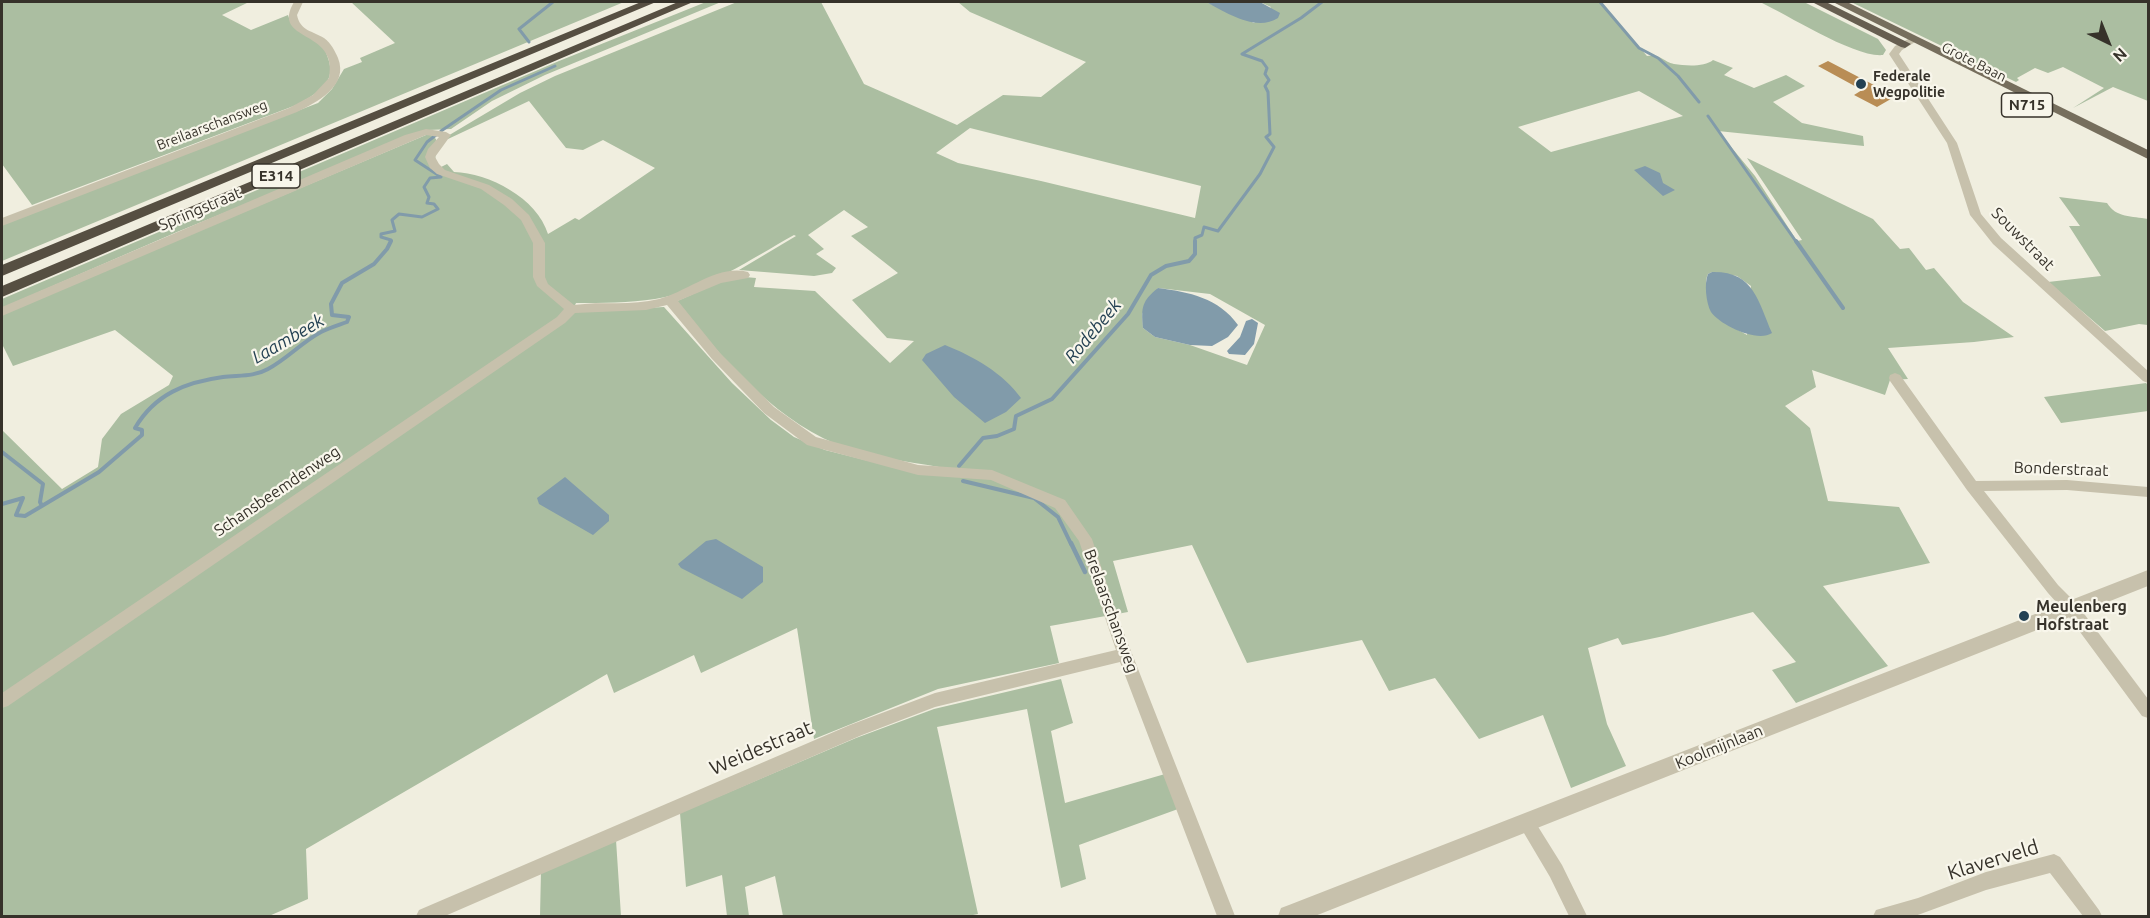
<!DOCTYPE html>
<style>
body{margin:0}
#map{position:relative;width:2150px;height:918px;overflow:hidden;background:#f0eedf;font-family:Ubuntu,sans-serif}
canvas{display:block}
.frame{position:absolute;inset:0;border:3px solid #36322a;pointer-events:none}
.north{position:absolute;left:2078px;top:12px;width:60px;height:60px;-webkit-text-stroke:4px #f8f6eb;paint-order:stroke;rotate:137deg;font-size:16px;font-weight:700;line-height:24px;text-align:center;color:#36322a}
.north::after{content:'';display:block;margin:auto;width:21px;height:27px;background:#36322a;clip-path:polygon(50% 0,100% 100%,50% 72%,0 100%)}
</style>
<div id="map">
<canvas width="2150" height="918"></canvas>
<div class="frame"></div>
<div class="north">N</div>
</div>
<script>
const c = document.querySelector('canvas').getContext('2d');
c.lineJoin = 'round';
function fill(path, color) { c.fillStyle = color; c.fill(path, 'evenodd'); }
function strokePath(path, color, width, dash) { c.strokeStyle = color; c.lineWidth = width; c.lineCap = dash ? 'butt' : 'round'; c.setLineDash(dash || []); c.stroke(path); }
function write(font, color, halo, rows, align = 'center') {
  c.font = font + ' Ubuntu,sans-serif'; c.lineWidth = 4.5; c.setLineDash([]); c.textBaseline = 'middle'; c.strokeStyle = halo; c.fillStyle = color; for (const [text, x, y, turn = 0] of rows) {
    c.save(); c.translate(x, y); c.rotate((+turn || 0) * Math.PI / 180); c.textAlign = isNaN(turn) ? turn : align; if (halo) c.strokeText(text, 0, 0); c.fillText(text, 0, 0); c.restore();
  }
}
fill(new Path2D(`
 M2,2H249L222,15L251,30L288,15C293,32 305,33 319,42C324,46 326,52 328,58C337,83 318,92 299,104L32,205L2,164Z
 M351,2H624L2,261V224L318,103L332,89L344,69L362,62L360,58L395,43Z
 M706,2H721L545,75L492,101L451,129L428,130L177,232L2,308V299L559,61Z
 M737,2H821L864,84L957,125L1003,95L1041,97L1086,62L970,12L958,2H1206L1254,23L1271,7L1260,2H1601L1647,56C1662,54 1662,61 1674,64C1686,66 1705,67 1713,60L1733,68L1724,75L1754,88L1786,75L1805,86L1773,102L1802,123L1863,136L1864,146L1718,131L1755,176L1797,241L1802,240L1747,158L1873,219L1900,249L1909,248L1926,270L1934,268L1963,302L2014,337L1974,342L1888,348L1908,379L1890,380L1885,395L1812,370L1816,387L1785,406L1810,428L1828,501L1899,507L1930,563L1823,586L1888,666L1796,703L1772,670L1796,662L1753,612L1664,636L1622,645L1618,638L1588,648L1607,724L1626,766L1571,788L1543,715L1479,739L1435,678L1389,691L1362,640L1247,663L1192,545L1113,561L1128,612L1050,626L1059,663L938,689L814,739L797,628L701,673L694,655L614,693L607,674L306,849L308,899L269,916H2V430L62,489L98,467L102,439L121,414L169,385L173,376L115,330L13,366L2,344V314L426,135H431L436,139L435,170L447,164L454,172C489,173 537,198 548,234L575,218L579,220L655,168L603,140L583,150L566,148L529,101L448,139L446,137L520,93L555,76ZM1639,91L1683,116L1551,152L1518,127ZM970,128L1201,186L1195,218L1041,181L958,163L936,153ZM844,210L868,227L851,236L898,273L852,300L887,338L914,341L890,363L815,291L754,287L756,278L734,276L675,302C721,355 768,415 836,444C867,457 905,461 939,467L917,473L825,450L794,437L771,420L732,383L664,307L572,312L576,303C602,303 629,303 655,299C705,291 751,259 794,235L796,236L739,270L814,276L832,273L836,268L816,254L824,249L808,235ZM1712,272L1737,276L1751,286L1747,335C1727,323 1709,318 1707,292C1706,286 1705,280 1708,274ZM1158,288L1210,294L1265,325L1247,365L1190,345L1155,337L1143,328L1142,314Z
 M1760,2H1804L1878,39L1886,50L1883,55C1855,58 1788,15 1760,2Z
 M1851,2H2148V101L2113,87L2073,108L2104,88L2063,67L2048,73L2035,68L2017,78L2019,80L2016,82Z
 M2059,197L2107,203C2116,218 2132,216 2148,219V325L2139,324L2105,331L2048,282L2101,276L2069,226H2080Z
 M2146,383L2148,385V411L2061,423L2044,397Z
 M1061,679L1073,723L1051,731L1065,803L1165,774L1178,809L1079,845L1086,879L1061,888L1027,709L937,727L978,914L968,916H783L775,876L745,887L749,916H727L722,875L686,887L680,813L856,738L934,709Z
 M616,840L621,916H540L541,871Z`), '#abbea1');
fill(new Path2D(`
 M1206,2H1260L1280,13L1278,18C1256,32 1227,13 1206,2Z
 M1645,166L1660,173L1663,183L1675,190L1663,196L1634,170Z
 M1712,272C1754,271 1758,301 1772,333C1757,343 1720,325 1711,312C1706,303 1704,283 1708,274Z
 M1158,288C1189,292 1219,298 1238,325L1228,337L1212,346L1190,345L1155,337L1143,328C1141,307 1142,301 1158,288Z
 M1252,319L1258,323L1254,344L1245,355L1229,354L1227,351L1240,337L1246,321Z
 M945,345C973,356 1003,373 1021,398L1006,412L985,423L954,397L922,360L926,354Z
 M565,477L609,515V521L593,535L539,504L537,498Z
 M716,539L763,567V582L742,599L681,568L678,564L706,541Z`), '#819baa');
strokePath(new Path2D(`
 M1600,2L1639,48L1658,58L1678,76L1699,102
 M529,42L519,29L553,2
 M1708,116L1797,243
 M441,131L501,90L555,66
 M390,243L391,240L381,237V234L395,231L392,220L399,214L422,217L438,209L434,204L427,203L429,197L424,187L430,178L441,177L415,160L427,142L436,135
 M1195,243V238L1202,235L1204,227L1218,231L1260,174L1274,147L1266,137L1270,134L1268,92L1265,86L1269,80L1265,74L1267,68L1262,61L1242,54L1301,18L1322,2`), '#819baa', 3);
strokePath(new Path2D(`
 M1796,241L1843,308
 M2,452L43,484L40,502L42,506
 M959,466L983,438L997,436L1014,429L1016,416L1052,399L1128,314L1151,275L1166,266L1189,261L1195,254V241
 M963,481L1034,498L1058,517L1071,544
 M2,504L23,498L16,515L25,516L99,472L142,435V430L135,428C155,394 186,382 223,377C239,375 254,377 268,369C287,359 302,342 321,332C329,328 339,325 347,322L349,317L332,315L331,304L342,283L374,264L387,249L391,241`), '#819baa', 4);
strokePath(new Path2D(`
 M1071,543L1085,572`), '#819baa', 4.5);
fill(new Path2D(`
 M1828,61L1872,84L1896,96L1877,107L1854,95L1862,90L1818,66Z`), '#b98d55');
fill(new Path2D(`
 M294,2H303L297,15C300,31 313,31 324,38C331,43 335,51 338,58C349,86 317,102 297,112L2,226V218L289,108L313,95L329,78C339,28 270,43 294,2Z
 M1912,37L1920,39L1902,50L1899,54L1957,143L1981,214L2001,238L2148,371V383L2143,381L1993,244L1970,215L1947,143L1889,54L1895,46Z
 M426,129L446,132L451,135L435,157L439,164L445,170L489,185L512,199L529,215L545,243V277L548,284L574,305C602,301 632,306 659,299C687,292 718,264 748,272L750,275L748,278L721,283L678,301L720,353L774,407L816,437L918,465L992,470L1065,500L1092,539L1118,618L1235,916H1217L1120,662L935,707L862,735L445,916H416L419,910L850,725L935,693L1116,650L1079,541L1055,508L991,480L918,475L807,445L764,413L712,359L667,305L646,310L575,313L565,323L8,706L2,708V693L557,317L564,309L537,286L533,277V243L521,220L504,205L481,189L437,174L430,168L425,157L428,149L439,137L426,135L2,316V307L405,135Z
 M1895,373L1900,375L1976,481L2067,480L2148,487V497L2067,490L1984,491L2058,585L2076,603L2148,699V718L2142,716L2066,613L2048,593L1967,490L1890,381L1889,378L1890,375Z
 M1526,815L1532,817L1562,865L1587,916H1569L1550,877L1518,823L1520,817Z
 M2054,854L2060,857L2099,910L2102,916H2083L2050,873L1986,890L1915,916H1873L1876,910L1918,898L1986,872Z`), '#c7c1ac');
fill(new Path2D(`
 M2148,570V586L1315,916H1278L1281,908L1289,905Z`), '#c7c1ac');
fill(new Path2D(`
 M1833,2H1847L2148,150V159Z`), '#766e5d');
fill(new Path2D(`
 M1812,2H1826L1911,44L1905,48L1901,47Z`), '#665e50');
fill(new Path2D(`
 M641,2H656L2,276V265Z
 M678,2H693L2,297V286Z`), '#564f42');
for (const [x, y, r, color] of [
 [1861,84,6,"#244153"],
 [2024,616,6,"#244153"]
]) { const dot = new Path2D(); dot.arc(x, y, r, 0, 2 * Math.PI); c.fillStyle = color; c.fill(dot); strokePath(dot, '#f8f6eb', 2); }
write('14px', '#36322a', '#f8f6eb', [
 ["Grote Baan",1974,62,27],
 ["Breilaarschansweg",212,125,-21]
]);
write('bold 14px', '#36322a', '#f8f6eb', [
 ["Federale",1873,76],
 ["Wegpolitie",1873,92]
], 'left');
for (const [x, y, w] of [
 [2027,105,51],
 [276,176,48]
]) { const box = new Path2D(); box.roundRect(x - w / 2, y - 12, w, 24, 4.5); c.fillStyle = '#f8f6eb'; c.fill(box); strokePath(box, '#36322a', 1.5); }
write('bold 15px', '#36322a', null, [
 ["N715",2027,105],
 ["E314",276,176]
]);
write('16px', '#36322a', '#f8f6eb', [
 ["Springstraat",200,209,-23],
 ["Souwstraat",2023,239,45],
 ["Bonderstraat",2061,469,2],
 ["Schansbeemdenweg",277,491,-34],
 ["Brelaarschansweg",1111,611,70],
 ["Koolmijnlaan",1719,747,-22]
]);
write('bold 16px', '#36322a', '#f8f6eb', [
 ["Meulenberg",2036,607],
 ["Hofstraat",2036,625]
], 'left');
write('italic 18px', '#244153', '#f8f6eb', [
 ["Rodebeek",1093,331,-50],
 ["Laambeek",288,339,-30]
]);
write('20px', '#36322a', '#f8f6eb', [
 ["Weidestraat",761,748,-23],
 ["Klaverveld",1993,860,-17]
]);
</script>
